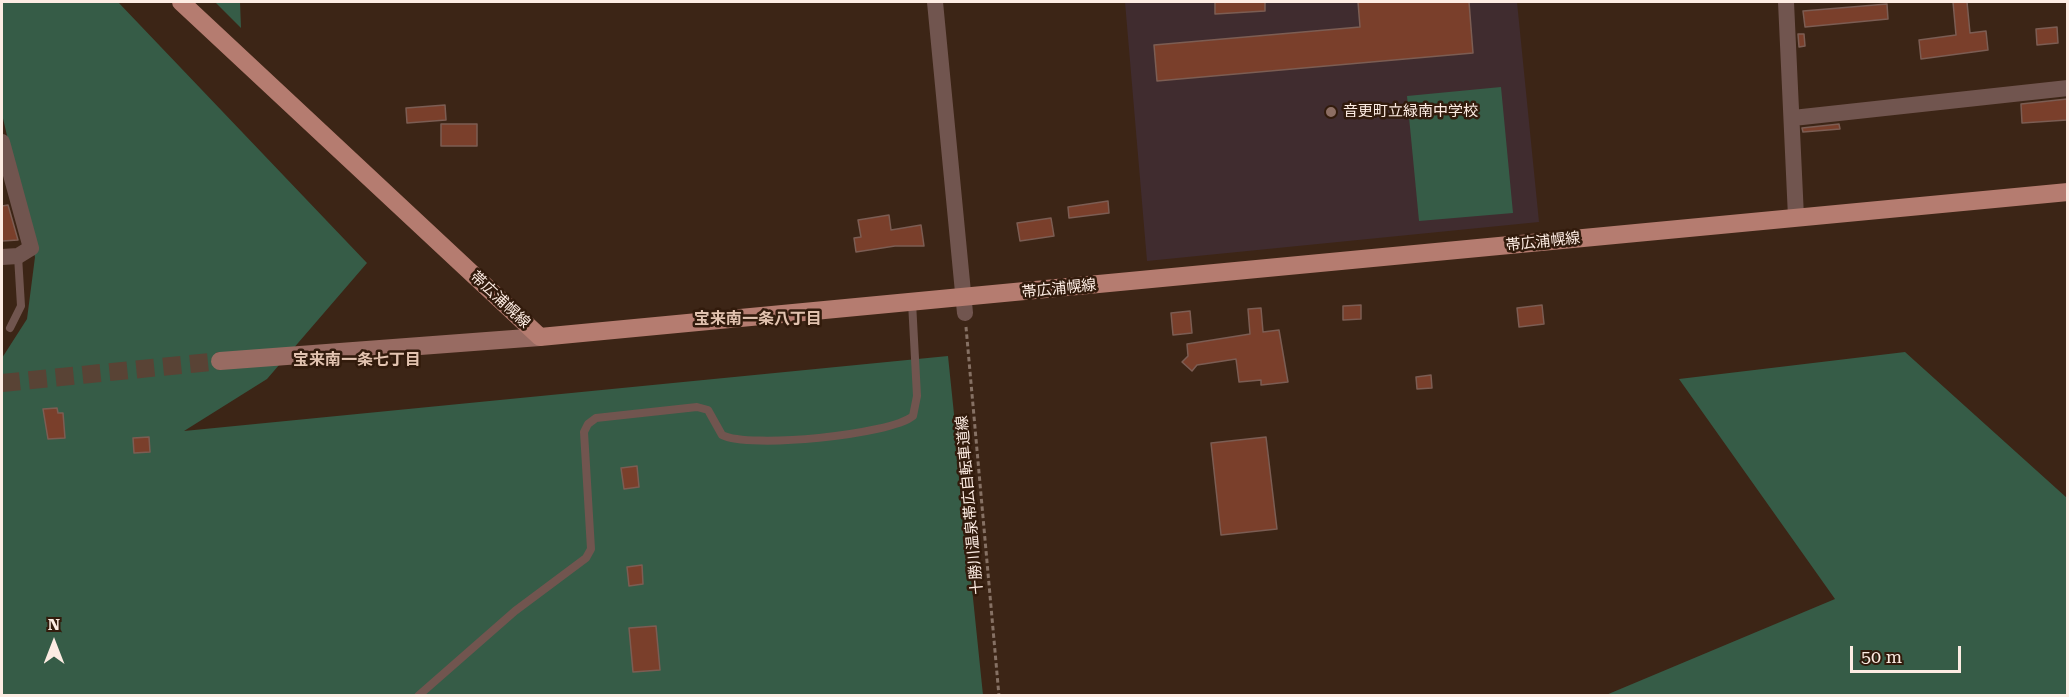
<!DOCTYPE html>
<meta charset="utf-8">
<style>
body{margin:0}
#map{position:relative;width:2069px;height:697px;overflow:hidden;background:#3c2516;font-family:"Roboto Serif",serif}
canvas{display:block}
.frame{position:absolute;inset:0;border:3px solid #fdece3;pointer-events:none}
.north{position:absolute;left:24px;top:613px;width:60px;height:60px;-webkit-text-stroke:4px #321b0c;paint-order:stroke;rotate:0deg;font-size:16px;font-weight:700;line-height:24px;text-align:center;color:#fdece3}
.north::after{content:'';display:block;margin:auto;width:21px;height:27px;background:#fdece3;clip-path:polygon(50% 0,100% 100%,50% 72%,0 100%)}
.scale{position:absolute;left:1850px;top:646px;width:111px;height:27px;box-sizing:border-box;border:3px solid #fdece3;border-top:0;padding-left:8px;font-size:18px;line-height:21px;white-space:nowrap;color:#fdece3;-webkit-text-stroke:4px #321b0c;paint-order:stroke}
</style>
<div id="map">
<canvas width="2069" height="697"></canvas>
<div class="frame"></div>
<div class="north">N</div>
<div class="scale">50 m</div>
</div>
<script>
const c = document.querySelector('canvas').getContext('2d');
c.lineJoin = 'round';
function fill(path, color) { c.fillStyle = color; c.fill(path, 'evenodd'); }
function strokePath(path, color, width, dash) { c.strokeStyle = color; c.lineWidth = width; c.lineCap = dash ? 'butt' : 'round'; c.setLineDash(dash || []); c.stroke(path); }
function write(font, color, halo, rows, align = 'center') {
  c.font = font + ' "Roboto Serif","Noto Sans JP",serif'; c.lineWidth = 5; c.setLineDash([]); c.textBaseline = 'middle'; c.strokeStyle = halo; c.fillStyle = color; for (const [text, x, y, turn = 0] of rows) {
    c.save(); c.translate(x, y); c.rotate((+turn || 0) * Math.PI / 180); c.textAlign = isNaN(turn) ? turn : align; if (halo) c.strokeText(text, 0, 0); c.fillText(text, 0, 0); c.restore();
  }
}
fill(new Path2D(`
 M1125,2H1517L1539,222L1147,261Z`), '#402c2f');
fill(new Path2D(`
 M2,2H118L367,263L267,379L184,431L948,356L983,695H2V358L27,319L35,257L2,114Z
 M215,2H240L241,28Z
 M1501,87L1513,213L1419,221L1407,96Z
 M1905,352L2067,498V695H1606L1835,599L1679,379Z`), '#365c47');
const building = new Path2D(`
 M1215,2H1265V11L1215,14Z
 M1358,2H1469L1473,53L1157,81L1154,45L1360,27Z
 M1953,2H1967L1970,33L1986,31L1988,50L1921,59L1919,40L1956,35Z
 M1887,4L1888,19L1805,27L1803,11Z
 M2057,27L2058,43L2037,45L2036,29Z
 M1798,34H1804L1805,46L1799,47Z
 M2067,99V120L2022,123L2021,104Z
 M445,105L446,120L407,123L406,108Z
 M441,124H477V146H441Z
 M1839,124L1840,129L1803,132L1802,128Z
 M1108,201L1109,213L1069,218L1068,207Z
 M8,205L18,240L2,241V206Z
 M889,215L891,230L921,225L924,246H895L856,252L854,238L861,237L858,220Z
 M1051,218L1054,236L1020,241L1017,223Z
 M1361,305V319L1343,320V306Z
 M1542,305L1544,324L1519,327L1517,308Z
 M1261,308L1263,332L1279,330L1288,382L1261,385V380L1239,382L1236,359L1197,365L1192,371L1182,362L1188,356L1187,344L1250,334L1248,309Z
 M1190,311L1192,333L1173,335L1171,313Z
 M1431,375L1432,388L1417,389L1416,377Z
 M57,408L58,413H63L65,438L48,439L43,409Z
 M149,437L150,452L134,453L133,438Z
 M1266,437L1277,529L1221,535L1211,443Z
 M637,466L639,487L624,489L621,468Z
 M642,565L643,584L629,586L627,567Z
 M656,626L660,670L633,672L629,628Z`);
fill(building, '#7a3f2b');
strokePath(building, '#7c5d53', 1.5);
strokePath(new Path2D(`
 M2,383L220,361`), '#594335', 18, [18, 9]);
strokePath(new Path2D(`
 M966,327L999,696`), '#867164', 3, [4.5, 3]);
strokePath(new Path2D(`
 M10,328L21,306L18,256
 M418,696L515,611L586,558L591,549L584,432L588,424L596,418L697,407L708,410L722,435C749,449 890,435 913,416L917,396L912,302`), '#71554f', 8);
strokePath(new Path2D(`
 M935,2L965,313
 M1786,2L1796,217
 M1793,118L2068,88
 M2,142L31,248L18,256L2,257`), '#71554f', 16);
strokePath(new Path2D(`
 M220,361L540,337`), '#986b62', 18);
strokePath(new Path2D(`
 M181,2L540,337L2068,192`), '#b57c70', 18);
for (const [x, y, r, color] of [
 [1331,112,6,"#8d6e63"]
]) { const dot = new Path2D(); dot.arc(x, y, r, 0, 2 * Math.PI); c.fillStyle = color; c.fill(dot); strokePath(dot, '#321b0c', 2); }
write('15px', '#fdece3', '#321b0c', [
 ["音更町立緑南中学校",1343,112]
], 'left');
write('15px', '#fdece3', '#321b0c', [
 ["帯広浦幌線",1543,242,-6],
 ["帯広浦幌線",1059,289,-6],
 ["帯広浦幌線",500,300,43],
 ["十勝川温泉帯広自転車道線",970,505,-95]
]);
write('bold 16px', '#e2c3b0', '#321b0c', [
 ["宝来南一条八丁目",758,319],
 ["宝来南一条七丁目",357,360]
]);
</script>
